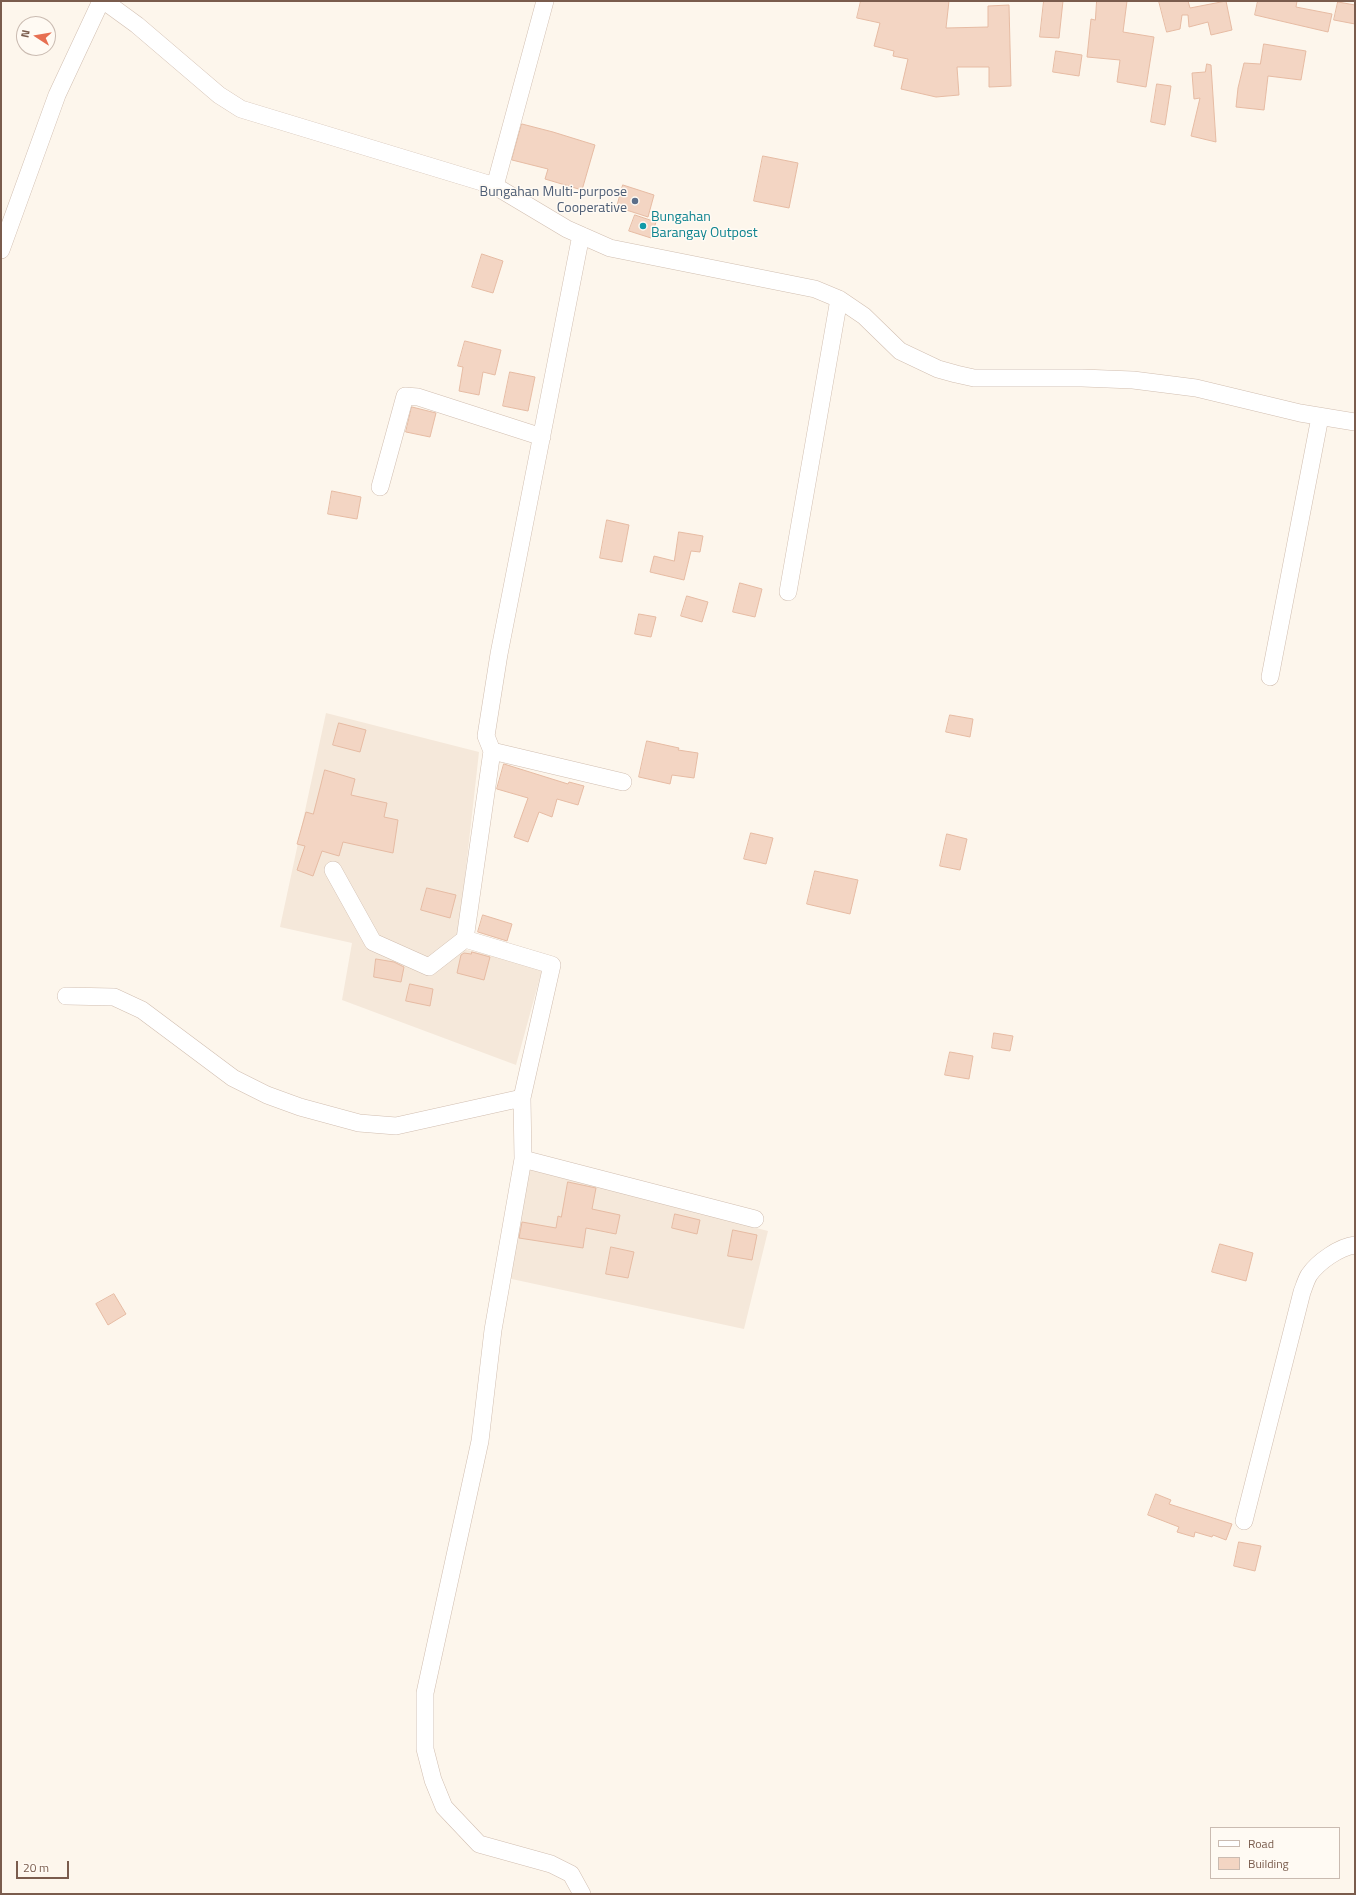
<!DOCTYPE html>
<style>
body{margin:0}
#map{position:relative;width:1356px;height:1895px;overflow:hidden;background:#fdf6ec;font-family:"Titillium Web",sans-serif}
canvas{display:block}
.frame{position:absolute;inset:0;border:2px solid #7a5c4d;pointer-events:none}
.legend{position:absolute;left:1210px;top:1827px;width:130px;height:52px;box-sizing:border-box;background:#fffaf3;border:1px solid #cabbb1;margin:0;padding:5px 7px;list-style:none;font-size:12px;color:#7a5c4d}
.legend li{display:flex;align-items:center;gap:8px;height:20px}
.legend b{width:20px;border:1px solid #cabbb1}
.north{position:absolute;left:16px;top:16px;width:40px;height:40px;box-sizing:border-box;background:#fffaf3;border:1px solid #cabbb1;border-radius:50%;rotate:282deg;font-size:11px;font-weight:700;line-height:16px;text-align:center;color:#7a5c4d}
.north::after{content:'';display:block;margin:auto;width:14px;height:18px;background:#e76f51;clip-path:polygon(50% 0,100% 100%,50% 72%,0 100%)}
.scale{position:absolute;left:16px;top:1861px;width:53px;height:18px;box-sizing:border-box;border:2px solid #7a5c4d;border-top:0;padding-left:5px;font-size:12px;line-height:14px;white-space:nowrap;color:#7a5c4d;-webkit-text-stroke:3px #fffaf3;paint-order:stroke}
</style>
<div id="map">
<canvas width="1356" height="1895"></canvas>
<div class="frame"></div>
<ul class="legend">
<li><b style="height:5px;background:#fff"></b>Road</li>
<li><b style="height:11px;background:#f3d5c3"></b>Building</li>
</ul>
<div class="north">N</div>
<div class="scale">20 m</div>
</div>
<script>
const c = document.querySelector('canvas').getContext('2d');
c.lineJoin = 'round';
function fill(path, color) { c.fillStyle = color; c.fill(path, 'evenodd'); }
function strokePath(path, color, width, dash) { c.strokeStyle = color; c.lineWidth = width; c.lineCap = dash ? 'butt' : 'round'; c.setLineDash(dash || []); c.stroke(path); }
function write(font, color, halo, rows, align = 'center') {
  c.font = font + ' "Titillium Web",sans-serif'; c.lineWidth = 3; c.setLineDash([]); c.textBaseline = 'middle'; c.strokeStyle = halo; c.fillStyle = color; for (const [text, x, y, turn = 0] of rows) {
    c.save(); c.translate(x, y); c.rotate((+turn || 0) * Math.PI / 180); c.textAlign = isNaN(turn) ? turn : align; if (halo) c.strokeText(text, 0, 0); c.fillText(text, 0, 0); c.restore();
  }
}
fill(new Path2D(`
 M326,713L479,752L457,948L543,966L516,1065L342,1000L352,943L280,927Z
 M528,1169L768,1231L744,1329L507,1278Z`), '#f5e8da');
const building = new Path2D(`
 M861,1H949L946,28L988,27V6L1009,5L1011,86L989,87V67H957L959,95L936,97L901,89L908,59L893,56L894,51L874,46L880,23L857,18Z
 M1044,1H1063L1059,38L1040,37Z
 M1097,1H1127L1123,32L1154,37L1146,87L1117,82L1120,60L1087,57L1091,19L1095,20Z
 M1159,1H1188L1190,8L1226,1L1232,30L1211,35L1208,22L1189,27L1188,15H1182L1180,29L1167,32Z
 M1258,1H1297L1296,7L1332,14L1328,32L1255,15Z
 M1338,2L1355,5V24L1334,20Z
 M1264,44L1306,51L1301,80L1268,76L1264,110L1236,107L1238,88L1244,63L1260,64Z
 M1056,51L1082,55L1079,76L1053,72Z
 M1207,64L1211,65L1216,142L1191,136L1200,98L1194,99L1192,73L1205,72Z
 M1157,84L1171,86L1165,125L1151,122Z
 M522,124L553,132L595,145L582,190L545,179L548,169L512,160Z
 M763,156L798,163L789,208L754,201Z
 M623,185L654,195L648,217L617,207Z
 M635,215L656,222L651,238L629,231Z
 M482,254L503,261L493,293L472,287Z
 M465,341L501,350L495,375L483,372L479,395L459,391L463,367L458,366Z
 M510,372L535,377L528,411L503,406Z
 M412,407L436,413L430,437L406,432Z
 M332,491L361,497L357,519L328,514Z
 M607,520L629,525L622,562L600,558Z
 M679,532L703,536L700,552L691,551L684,580L650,572L654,556L674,561Z
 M740,583L762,589L755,617L733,612Z
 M687,596L708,602L702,622L681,616Z
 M639,614L656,617L651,637L635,634Z
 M950,715L973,719L970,737L946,732Z
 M339,723L366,730L360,752L333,745Z
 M647,741L679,748L678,750L698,753L694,778L672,775L670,784L639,777Z
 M504,764L568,784L569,782L584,786L578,805L557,799L552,817L539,812L528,842L514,837L528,798L497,789Z
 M325,770L355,779L351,795L387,803L384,817L398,820L393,853L343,842L339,856L322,851L313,876L297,870L305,846L297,844L306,812L313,814Z
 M751,833L773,838L766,864L744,859Z
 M947,834L967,839L960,870L940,866Z
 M815,871L858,880L850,914L807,904Z
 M427,888L456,895L450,918L421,910Z
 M483,915L512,924L507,941L478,932Z
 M472,952L490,957L484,980L457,973L461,955L464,953L471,954Z
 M376,959L394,962L404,967L401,982L374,977Z
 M410,984L433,989L430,1006L406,1001Z
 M994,1033L1013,1036L1010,1051L992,1048Z
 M950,1052L973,1056L969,1079L945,1075Z
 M568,1182L596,1188L592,1209L620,1215L616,1234L586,1228L583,1248L519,1238L522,1222L556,1228L558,1216L561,1217Z
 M675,1214L700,1220L697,1234L672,1228Z
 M733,1230L757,1235L752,1260L728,1256Z
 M1220,1244L1253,1253L1246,1281L1212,1272Z
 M611,1247L634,1252L628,1278L606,1274Z
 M114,1294L126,1314L108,1325L96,1304Z
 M1156,1494L1171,1500L1169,1504L1232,1524L1226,1540L1213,1535L1212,1537L1195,1532L1194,1537L1177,1532L1179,1527L1148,1515Z
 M1239,1542L1261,1546L1255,1571L1234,1566Z`);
fill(building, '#f3d5c3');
strokePath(building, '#e6bba3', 1);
const minor = new Path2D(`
 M104,1L137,25L219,95L241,109L495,186L567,229L610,248L815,289L839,299L864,316L900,351L938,369L956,374L974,378H1082L1133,380L1196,388L1300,413L1355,422
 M495,186L545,1
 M581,235L499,654L486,736L492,751L465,939L552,965L522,1098L523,1159L493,1330L480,1441L425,1693V1749L433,1780L444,1807L479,1844L551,1864L571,1874L582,1894
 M1,250L57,95L101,1
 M380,487L405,396L418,397L542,437
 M788,592L839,299
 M1270,677L1320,417
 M492,751L623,782
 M333,870L373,942L429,967L465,939
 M66,996L114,997L142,1010L233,1078L267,1095L300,1107L359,1123L396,1126L522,1098
 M523,1159L755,1219
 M1244,1521L1302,1292C1304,1287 1306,1280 1309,1275C1318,1262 1339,1247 1355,1245`);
strokePath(minor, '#d1beb0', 18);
strokePath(minor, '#fff', 17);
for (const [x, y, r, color] of [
 [635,201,4,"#5c6f8a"],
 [643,226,4,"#0f9aa8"]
]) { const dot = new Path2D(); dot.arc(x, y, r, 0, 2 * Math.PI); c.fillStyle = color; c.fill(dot); strokePath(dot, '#fffaf3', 1.5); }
write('14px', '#4e5e75', '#fffaf3', [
 ["Bungahan Multi-purpose",627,193],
 ["Cooperative",627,209]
], 'right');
write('14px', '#0d838f', '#fffaf3', [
 ["Bungahan",651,218],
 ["Barangay Outpost",651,234]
], 'left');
</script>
